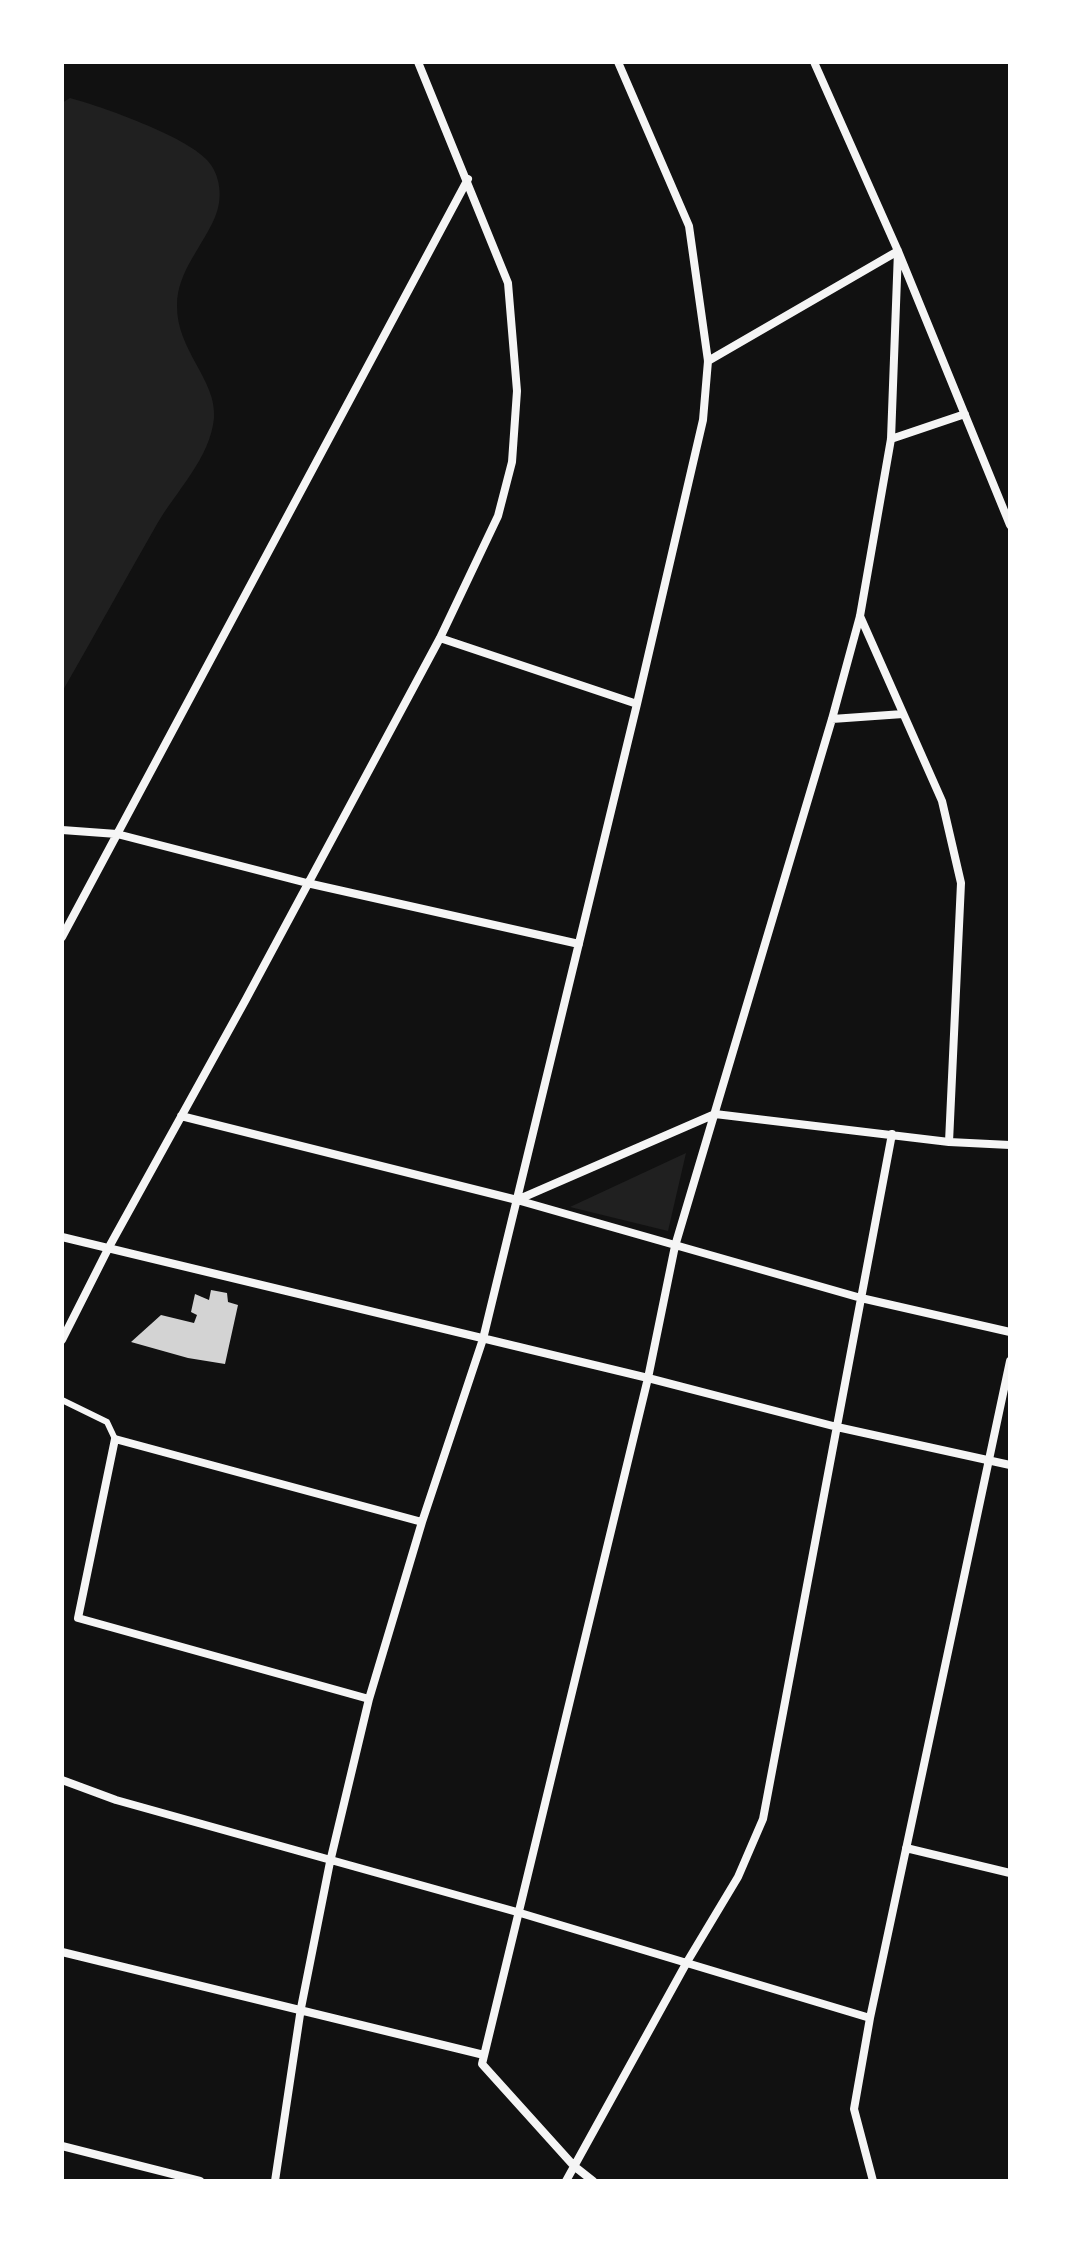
<!DOCTYPE html>
<style>
body{margin:0}
#map{position:relative;width:1072px;height:2243px;overflow:hidden;background:#111;font-family:"Alegreya Sans",sans-serif}
canvas{display:block}
.frame{position:absolute;inset:0;border:64px solid #fff;pointer-events:none}
</style>
<div id="map">
<canvas width="1072" height="2243"></canvas>
<div class="frame"></div>
</div>
<script>
const c = document.querySelector('canvas').getContext('2d');
c.lineJoin = 'round';
function fill(path, color) { c.fillStyle = color; c.fill(path, 'evenodd'); }
function strokePath(path, color, width, dash) { c.strokeStyle = color; c.lineWidth = width; c.lineCap = dash ? 'butt' : 'round'; c.setLineDash(dash || []); c.stroke(path); }
fill(new Path2D(`
 M70,98C103,107 185,136 207,160C221,175 223,199 215,217C203,246 177,272 177,305C176,350 217,380 214,418C210,458 177,490 157,524C125,580 94,636 62,692V103Z
 M686,1153L668,1231L570,1207Z`), '#202020');
fill(new Path2D(`
 M211,1290L227,1293L228,1302L238,1305L225,1364L188,1358L131,1342L161,1315L194,1323L197,1315L191,1312L195,1294L209,1300Z`), '#d3d3d3');
strokePath(new Path2D(`
 M62,1400L107,1422L115,1439`), '#f5f5f5', 6);
strokePath(new Path2D(`
 M814,62L898,251L1010,525
 M708,361L898,251
 M891,439L965,414
 M860,616L942,801L961,883L949,1142
 M440,638L637,704
 M832,719L903,714
 M62,830L117,834L307,883L579,944
 M62,937L468,179
 M181,1116L517,1200L861,1298L1010,1332
 M517,1200L715,1114L949,1142L1010,1145
 M62,1237L648,1378L837,1427L1010,1465
 M62,1340L109,1247L245,1001L440,638L498,516L512,462L517,391L508,283L418,62
 M369,1699L78,1618L115,1439L422,1522
 M62,1780L116,1800L517,1912L870,2018
 M906,1848L1010,1873
 M62,1952L484,2055
 M62,2146L200,2181
 M275,2181L301,2008L330,1862L369,1699L422,1522L483,1339L637,704L703,420L708,361L689,226L618,62
 M566,2181L687,1962L738,1877L763,1819L892,1134
 M593,2181L574,2166L482,2064L648,1378L675,1246L832,719L860,616L891,439L898,251
 M873,2181L854,2109L870,2018L1010,1361`), '#f5f5f5', 8);
</script>
